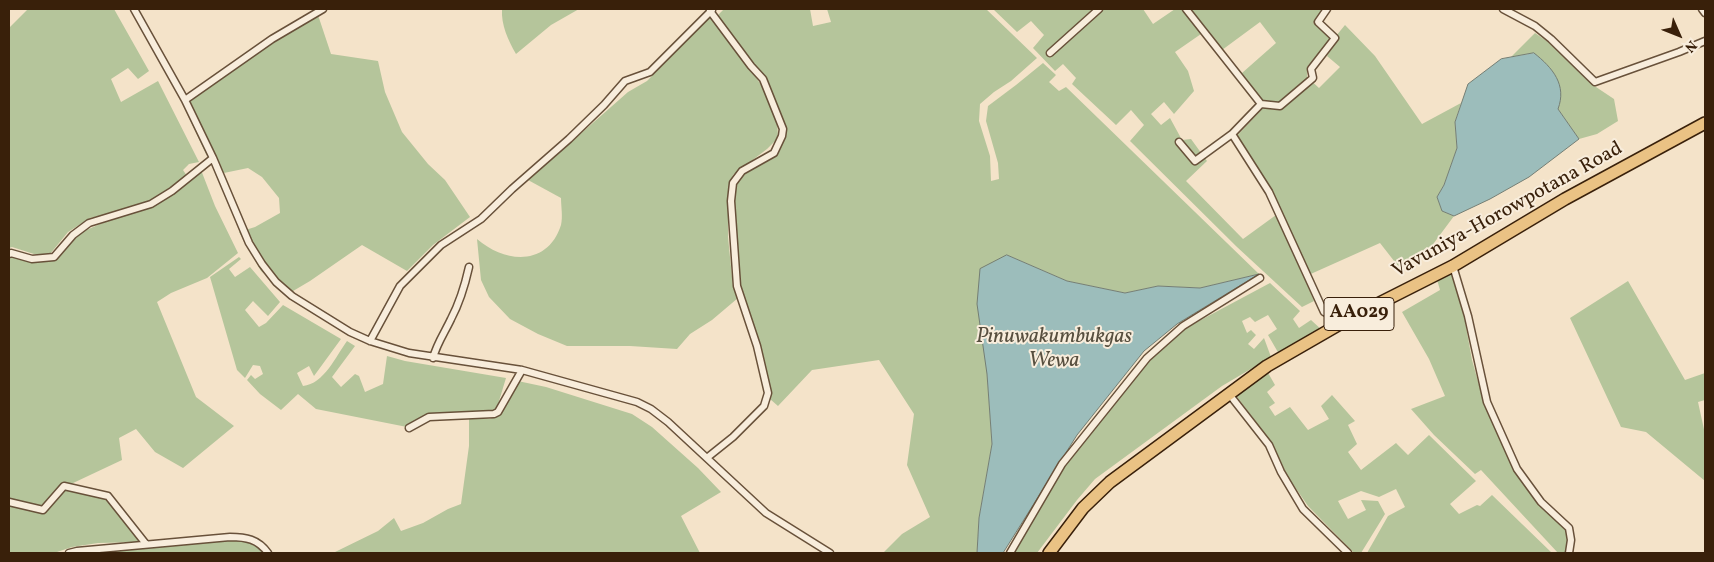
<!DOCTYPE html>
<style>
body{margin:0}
#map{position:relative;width:1714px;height:562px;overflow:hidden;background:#f4e3c9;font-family:Vollkorn,serif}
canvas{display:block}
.frame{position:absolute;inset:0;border:10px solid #39200a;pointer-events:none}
.north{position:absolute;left:1654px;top:10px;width:50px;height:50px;-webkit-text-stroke:4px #f8eddc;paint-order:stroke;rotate:134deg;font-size:14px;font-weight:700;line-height:20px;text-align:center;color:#39200a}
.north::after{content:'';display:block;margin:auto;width:18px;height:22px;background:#39200a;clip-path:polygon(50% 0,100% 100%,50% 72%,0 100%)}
</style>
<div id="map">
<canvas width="1714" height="562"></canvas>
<div class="frame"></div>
<div class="north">N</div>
</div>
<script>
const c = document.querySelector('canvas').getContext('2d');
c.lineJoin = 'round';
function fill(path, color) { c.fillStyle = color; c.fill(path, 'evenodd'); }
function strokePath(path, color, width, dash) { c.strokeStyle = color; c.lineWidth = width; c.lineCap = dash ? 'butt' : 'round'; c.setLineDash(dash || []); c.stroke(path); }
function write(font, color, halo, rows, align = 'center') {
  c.font = font + ' Vollkorn,serif'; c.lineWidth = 4; c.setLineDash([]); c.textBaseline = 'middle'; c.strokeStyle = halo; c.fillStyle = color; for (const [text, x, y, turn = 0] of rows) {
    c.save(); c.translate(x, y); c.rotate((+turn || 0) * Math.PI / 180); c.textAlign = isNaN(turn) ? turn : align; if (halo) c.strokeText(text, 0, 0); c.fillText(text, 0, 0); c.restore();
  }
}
fill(new Path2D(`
 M28,9H114L149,71L138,79L128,68L111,79L121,102L158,81L199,162L189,164L183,170L187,176L171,190L150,204L90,218L68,232L50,254H34L12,247L9,248V28Z
 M502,9H579L551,25L516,54C508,40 501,25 502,9Z
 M724,9H810L813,26L831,22L827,9H814H986L1037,58L1011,81L994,92L980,104L979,121L990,156L991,181L999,179L998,163L986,121L988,106L1016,85L1043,63L1056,75L1049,82L1059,91L1066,87L1259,274L1200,288L1158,286L1125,293L1067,281L1007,255L987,374L992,444L979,518L977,553H883L902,534L930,517L907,465L914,414L879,360L812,370L778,406L770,399L766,370L739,286L733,199L736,185L742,174L769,158L779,149L786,128L767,80L753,66L717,16Z
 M993,9H1143L1153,24L1175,9H1183L1201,34L1175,52L1188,71L1194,91L1174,114L1164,102L1151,114L1161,125L1170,118L1182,140L1191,139L1207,161L1186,181L1243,239L1276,215L1264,191L1233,140L1265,106L1242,73L1276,43L1260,22L1222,50L1191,9H1324L1313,23L1332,40L1307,67V77L1319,88L1340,67L1327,56L1338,38L1336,36L1345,25L1375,56L1422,124L1461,103L1455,122L1457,148L1444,185L1437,197L1442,211L1454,216L1431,247L1398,266L1380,243L1304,277L1314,301L1302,307L1237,247L1130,141L1144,125L1131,110L1116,125L1072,84L1076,78L1063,64L1055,71L1033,48L1044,35L1031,21L1017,32Z
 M318,15L331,54L378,61L385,92L402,132L428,164L445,180L470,217L433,245L407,271L362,245L310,281L288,294L261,271L239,232L255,227L280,213L279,198L262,177L248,168L219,174L206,154L183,105L280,36Z
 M711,16C734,56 779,89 778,138L767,149L733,175L728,195V237L733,287L738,298L712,320L690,334L677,349L630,346H567L538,334L510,319L489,297L481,280L477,239C506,264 548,266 561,225C563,217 561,206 561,198L528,180L628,92L647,81Z
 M1535,33L1548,42L1593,85L1614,99L1618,121L1597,134L1579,139L1558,109L1534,53L1511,57Z
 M201,170L215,206L238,253L207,278L171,293L157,302L196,397L234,426L183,468L155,452L136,429L119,438L122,460L71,484L60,485L43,507L9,498V257L12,255L34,262L56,259L82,232L100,224L152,206L184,182L194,178Z
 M239,257L241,259L229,269L235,277L250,267L280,302L268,316L253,301L245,310L259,327L266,323L283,305L341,339L314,376L309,366L297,373L303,386C324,384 336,356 347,341L355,346L332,377L341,387L355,374L359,376L365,392L383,384L387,356L405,361L506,378L496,411L429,415L407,427L316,409L298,394L281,410L260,394L247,380L251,375L255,379L263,374L260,366L253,365L245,378L237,370L210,277Z
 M1452,269L1464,316L1472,360L1484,403L1514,470L1538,504L1567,530L1568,543L1566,553H1558L1481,470L1475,474L1434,435L1411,409L1445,396L1429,359L1402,312L1440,290L1436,276Z
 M1628,281L1685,380L1705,373V400L1698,402L1705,434V481L1646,432L1621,427L1570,318Z
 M1270,283L1300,311L1293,319L1299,328L1311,320L1323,331L1279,354L1268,335L1277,329L1268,315L1255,322L1250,317L1242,321L1247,333L1251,330L1256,335L1248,344L1254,349L1264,338L1271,357L1222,386L1095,479L1077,500L1037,553H1013L1064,466L1149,360L1184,329Z
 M1267,371L1275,385L1267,392L1275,403L1269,407L1275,416L1290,407L1308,430L1329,419L1321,406L1332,395L1355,421L1348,425L1357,444L1348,452L1361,470L1396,443L1408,455L1429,435L1476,481L1450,504L1459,514L1477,505L1480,506L1492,495L1552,553H1367L1388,516L1405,507L1396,489L1379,497L1361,491L1338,501L1348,519L1366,510L1361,500L1378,501L1385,514L1361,553H1354L1308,506L1288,477L1272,443L1234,393Z
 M513,380L546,387L632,414L652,427L698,468L721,492L681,516L700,553H333L378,531L394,518L401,531L423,523L448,509L461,504L469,446V419H490L501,413Z
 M64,490L107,499L141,542L98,543L72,547L54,553H9V505L45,514Z
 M230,540C243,540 257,542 265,553H115L114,549Z`), '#b5c59b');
const water = new Path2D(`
 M1534,53C1553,68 1567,85 1558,109L1579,139L1529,177L1490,199L1454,216L1442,211L1437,197L1444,185L1457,148L1455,122L1468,84L1501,59Z
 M1007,255L1067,281L1125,293L1158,286L1200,288L1259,274L1177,324L1144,351L1077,435L1003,553H977L979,518L992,444L987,374L977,304L980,269Z`);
fill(water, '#9cbdbb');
strokePath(water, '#747e74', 1);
const street = new Path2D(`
 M134,9L185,100L213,158L249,243L262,264L276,282L292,296L350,332L370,341L409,353L522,370L637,402L651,409L668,422L766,513L830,553
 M1186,9L1261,104L1232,134L1269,192L1324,312L1345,322
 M1503,9L1535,26L1551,39L1595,82L1679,52L1705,41
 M1702,9L1705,13
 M1050,53L1099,9
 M185,100L272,39L323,9
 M1261,104L1280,106L1313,78L1311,69L1335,38L1318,22L1327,9
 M1179,142L1195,161L1232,134
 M9,254L11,253L32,259L54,257L73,235L89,223L151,204L172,191L213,158
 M1453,266L1468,316L1487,402L1517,469L1541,502L1569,528L1571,540L1569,553
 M370,341L400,286L441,245L481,219L512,189L569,139L604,105L625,81L650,72L712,10
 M433,358C437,343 445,332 451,319C460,302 465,285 469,267
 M1229,394L1269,445L1281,472L1303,509L1348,553
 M409,428L429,417L494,414L498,412L522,370
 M708,457L733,437L764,406L768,393L757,346L737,286L731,201L733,183L742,171L774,153L782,136L783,129L763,79L751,66L710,11
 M9,502L43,510L64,486L108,496L146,544
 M69,553L77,551L230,537C246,537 258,539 268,553
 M1010,553L1062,464L1147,358L1183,326L1260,278`);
const highway = new Path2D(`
 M1049,553L1083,508L1110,482L1267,366L1352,317L1453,266L1565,199L1705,123`);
strokePath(street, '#68513a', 9);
strokePath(highway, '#39200a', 14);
strokePath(street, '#f8eddc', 6);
strokePath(highway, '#eac284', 11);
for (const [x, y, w] of [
 [1359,314,70]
]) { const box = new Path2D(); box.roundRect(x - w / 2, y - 16.5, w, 33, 4); c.fillStyle = '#f8eddc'; c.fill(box); strokePath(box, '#39200a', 1); }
write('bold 19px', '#39200a', null, [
 ["AA029",1359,314]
]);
write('20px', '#39200a', '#f8eddc', [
 ["Vavuniya-Horowpotana Road",1508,211,-29]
]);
write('italic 21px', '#574f3f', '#f8eddc', [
 ["Pinuwakumbukgas",1054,338],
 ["Wewa",1054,362]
]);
</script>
